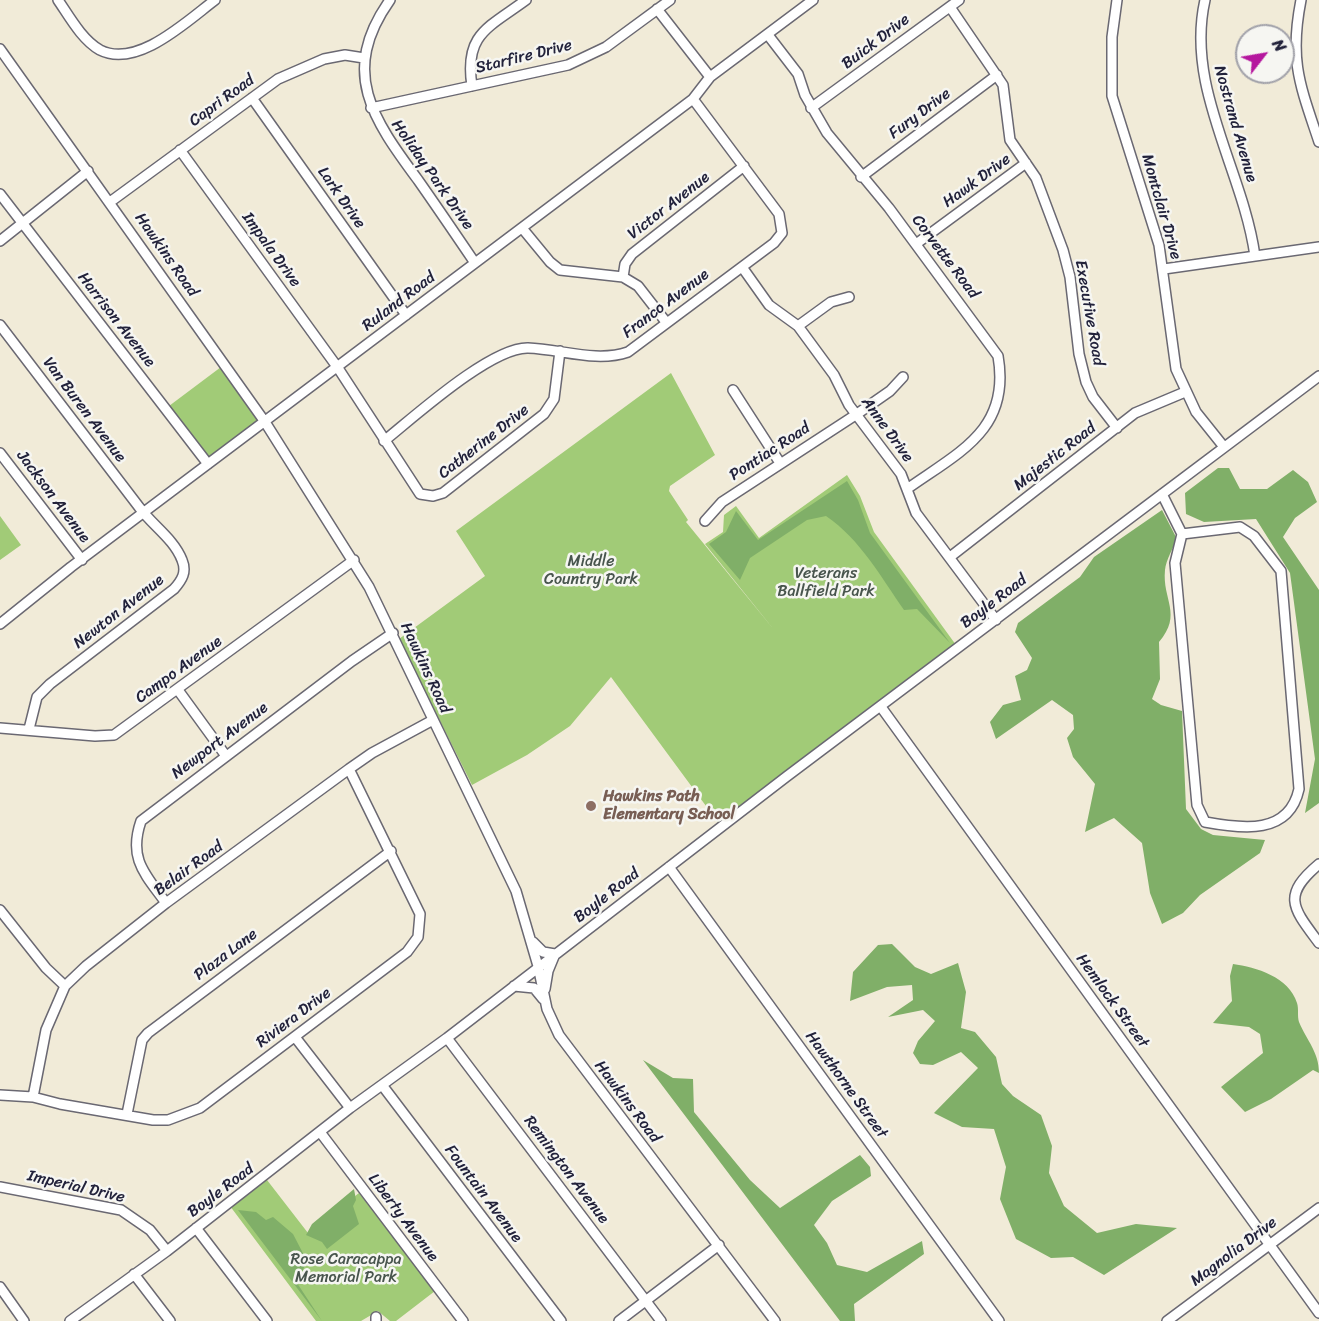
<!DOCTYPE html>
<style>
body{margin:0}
#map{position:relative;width:1319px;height:1321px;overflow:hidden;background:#f1ebd8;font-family:Sriracha,sans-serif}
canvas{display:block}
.north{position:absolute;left:1235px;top:24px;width:60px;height:60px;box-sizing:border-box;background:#f6f6f2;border:2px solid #a1a1a9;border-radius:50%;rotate:59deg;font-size:16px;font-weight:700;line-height:24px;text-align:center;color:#22223b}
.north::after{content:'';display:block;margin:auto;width:21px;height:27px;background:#b5179e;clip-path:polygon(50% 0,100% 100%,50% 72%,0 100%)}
</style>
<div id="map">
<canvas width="1319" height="1321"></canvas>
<div class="north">N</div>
</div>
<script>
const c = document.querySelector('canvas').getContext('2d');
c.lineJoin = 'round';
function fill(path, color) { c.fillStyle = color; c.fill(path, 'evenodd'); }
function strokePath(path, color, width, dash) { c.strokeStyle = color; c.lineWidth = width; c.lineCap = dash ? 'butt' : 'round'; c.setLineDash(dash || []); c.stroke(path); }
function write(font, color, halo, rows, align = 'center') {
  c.font = font + ' Sriracha,sans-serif'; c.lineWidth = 5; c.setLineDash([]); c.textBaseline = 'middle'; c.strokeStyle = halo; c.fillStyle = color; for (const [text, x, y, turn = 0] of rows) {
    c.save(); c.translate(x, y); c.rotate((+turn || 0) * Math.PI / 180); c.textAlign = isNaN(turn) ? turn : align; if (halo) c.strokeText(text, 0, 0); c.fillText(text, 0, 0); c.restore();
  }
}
fill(new Path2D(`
 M225,364L265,422L208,464L165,409Z
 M671,373L715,455L670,486L669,491L688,520L686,522L775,631L705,544L723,532L724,515L736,506L759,538L847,475L860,496L874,532L956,645L852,725L850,723L720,825L611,677L570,726L527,755L472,785L399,639L485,576L456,531Z
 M0,516L21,545L0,560Z
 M267,1180L308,1233L359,1193L435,1291L396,1321H390L378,1311L361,1321H316L230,1206Z`), '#a1cb77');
fill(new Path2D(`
 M1218,468H1229L1240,489H1267L1293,470L1308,482L1317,502L1295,518L1283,537L1319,590V803L1305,813L1315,759L1290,573L1256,519L1204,522L1186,514L1185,493Z
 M847,481L858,500L870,533L950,643L917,609L904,610C881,577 860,539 826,516L807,520L750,558L740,580L709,544L726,532L736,511L758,540Z
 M1162,510L1177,539C1173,548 1166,560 1165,570C1162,600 1183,614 1159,642L1160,679L1152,699L1161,705L1182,711L1186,809L1201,829L1213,835L1265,840L1260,853L1200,895L1183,913L1162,924L1150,893L1142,843L1114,818L1085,832L1095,784L1073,757L1067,738L1074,729L1073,715L1052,700L996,739L990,722L1003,705L1021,700L1015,676L1027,670L1032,658L1015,632L1018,623L1080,577L1094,557Z
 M892,944L915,967L931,974L958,963L966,992L961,1028L975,1032L996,1057L1002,1084L1013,1096L1041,1115L1052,1146L1049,1173L1064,1206L1097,1233L1136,1224L1177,1228L1104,1275L1073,1257L1051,1258L1016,1239L1000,1199L1006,1167L994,1129L962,1127L934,1113L978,1068L961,1052L933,1065L920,1064L913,1053L918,1041L935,1021L923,1010L888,1017L913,1000L912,985L887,987L850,1001L853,972L878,945Z
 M1233,964C1256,967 1289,977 1297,1003C1299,1009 1297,1016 1299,1022C1307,1041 1319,1052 1319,1073L1313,1070L1271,1099L1245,1112L1221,1087L1263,1053L1260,1034L1249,1027L1213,1023L1232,1001L1230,976Z
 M643,1060L673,1078L693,1079L694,1112L750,1180L780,1208L860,1155L870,1167L871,1176L832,1201L814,1225L827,1243L837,1265L867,1272L922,1241L924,1254L854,1304L855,1321H840Z
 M354,1189L356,1200L353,1206L359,1224L327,1249L322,1242L306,1235L312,1224Z
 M238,1210L256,1212L266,1220L273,1217L293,1234L307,1261L297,1283L322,1321Z`), '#80af68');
const minor = new Path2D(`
 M58,0C69,16 82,40 100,50C137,69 187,21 215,0
 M390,0C339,72 373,119 418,180C437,207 456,235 475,263
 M1117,0L1112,37V96L1159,245L1176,369L1196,412L1224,447
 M1205,0C1185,88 1243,170 1255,256
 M1301,0C1289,61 1300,85 1319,142
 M950,7L1003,85L1010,140L1036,178L1063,250L1070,277L1079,354L1086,382L1093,397L1117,428
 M657,9L710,77
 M768,35L798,74L805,95L827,133L889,208L998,356C1011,430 959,452 907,489
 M0,49L265,422L369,587L516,891L538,966L547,1009L559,1035L775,1321
 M472,86C464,34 488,28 526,0
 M252,98L406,315
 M371,108L568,65L606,47L670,0
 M811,108L959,0
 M180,150L338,368L420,494L433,496L443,493L544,414L554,399L560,351
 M861,177L997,75
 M0,194L208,464
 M110,202L278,79L324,59L345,55L364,58
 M522,228L550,262L560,270L623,277L638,286L666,322
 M0,241L88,171
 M916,244L1026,163
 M742,267L769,305L798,326L834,375L849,405L901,474L916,513L996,620
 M1164,269L1319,247
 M623,277L625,264L632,254L744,166
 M0,325C46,386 93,446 139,507C152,525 174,539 182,560C187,572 182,580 174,589L50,684L37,697L29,729
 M798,326L831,302L849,297
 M733,390L780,463
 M384,441C414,417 491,347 528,348C561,349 596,363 628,352L774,243L782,233L779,214L693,99
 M0,453L82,560
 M1162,494L1182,534L1175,563L1197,805L1205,822C1243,829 1289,835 1299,789L1281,571L1254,536L1240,527L1182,534
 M705,521L722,502L857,414L890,391L903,377
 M950,557L1135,413L1185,392
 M0,624L71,567L693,99L710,77L813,0
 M178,690L226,756
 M881,707L1319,1313
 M0,728L95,736L114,735L354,560
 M1319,864C1281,896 1293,908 1319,943
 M669,867L999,1321
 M166,903C145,874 128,859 141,821L352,661L393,633
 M0,910L46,968L65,986
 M533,942L543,952L555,954L548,971L545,989
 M514,986L534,988L543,999
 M295,1037L350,1108
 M447,1038L661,1321
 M382,1085L561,1321
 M0,1095L33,1097L60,1104L153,1120H168L200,1108L407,952L418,937L420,914L349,769
 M33,1097L46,1030L65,986L86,966L166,903L349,769L372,753L433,720
 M127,1114L142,1040L148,1033L391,851
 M320,1132L463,1321
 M0,1187L121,1210L150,1230L167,1251
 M196,1228L267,1321
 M134,1274L170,1321
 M0,1287L24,1321
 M376,1317V1321
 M70,1321L167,1251L350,1108L447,1038L786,777L1319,376
 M619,1321L719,1245
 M1167,1321L1319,1208`);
strokePath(minor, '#6a6872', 12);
strokePath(minor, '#fff', 9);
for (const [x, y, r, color] of [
 [591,806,6,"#8d6e63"]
]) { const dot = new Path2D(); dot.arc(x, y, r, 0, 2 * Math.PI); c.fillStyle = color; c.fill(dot); strokePath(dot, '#f6f6f2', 2); }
write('16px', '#22223b', '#f6f6f2', [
 ["Buick Drive",876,42,-37],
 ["Starfire Drive",524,57,-14],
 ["Capri Road",222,101,-36],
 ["Fury Drive",920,114,-37],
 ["Nostrand Avenue",1235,124,74],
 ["Holiday Park Drive",432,175,55],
 ["Hawk Drive",977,181,-36],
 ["Lark Drive",341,198,55],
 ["Victor Avenue",669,206,-38],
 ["Montclair Drive",1161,207,74],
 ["Impala Drive",271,250,54],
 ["Hawkins Road",166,255,55],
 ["Corvette Road",945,257,53],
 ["Ruland Road",399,302,-37],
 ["Franco Avenue",666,304,-37],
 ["Executive Road",1089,313,80],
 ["Harrison Avenue",116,320,52],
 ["Van Buren Avenue",84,410,53],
 ["Anne Drive",887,430,54],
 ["Catherine Drive",484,442,-38],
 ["Pontiac Road",770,452,-33],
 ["Majestic Road",1055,457,-38],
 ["Jackson Avenue",53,497,53],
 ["Boyle Road",994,602,-37],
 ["Newton Avenue",119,612,-38],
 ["Hawkins Road",425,668,65],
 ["Campo Avenue",179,670,-36],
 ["Newport Avenue",220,741,-37],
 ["Belair Road",189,869,-36],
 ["Boyle Road",607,896,-38],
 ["Plaza Lane",226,955,-37],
 ["Hemlock Street",1112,1001,54],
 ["Riviera Drive",294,1018,-37],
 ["Hawthorne Street",846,1085,54],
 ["Hawkins Road",627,1102,53],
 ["Remington Avenue",566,1170,53],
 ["Imperial Drive",76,1187,13],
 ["Boyle Road",221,1191,-37],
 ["Fountain Avenue",483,1194,53],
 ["Liberty Avenue",403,1218,53],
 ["Magnolia Drive",1234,1252,-37]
]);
write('16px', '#48554d', '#f6f6f2', [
 ["Middle",591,562],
 ["Country Park",591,580],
 ["Veterans",826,574],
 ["Ballfield Park",826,592],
 ["Rose Caracappa",346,1260],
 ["Memorial Park",346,1278]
]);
write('bold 16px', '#785e54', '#f6f6f2', [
 ["Hawkins Path",603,797],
 ["Elementary School",603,815]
], 'left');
</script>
